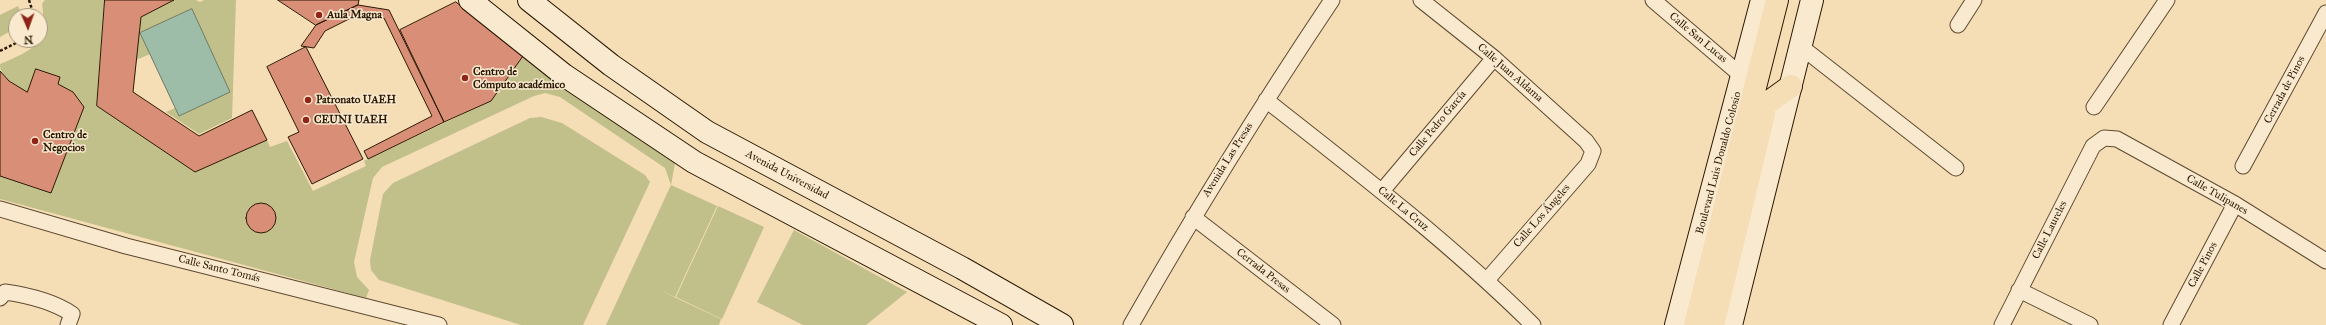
<!DOCTYPE html>
<meta charset="utf-8">
<style>
body{margin:0}
#map{position:relative;width:2326px;height:325px;overflow:hidden;background:#f5ddb5;font-family:"IM FELL Great Primer",serif}
canvas{display:block}
.north{position:absolute;left:8px;top:8px;width:40px;height:40px;box-sizing:border-box;background:#f8e9cf;border:1px solid #a6967d;border-radius:50%;rotate:178deg;font-size:11px;font-weight:700;line-height:16px;text-align:center;color:#2c1903}
.north::after{content:'';display:block;margin:auto;width:14px;height:18px;background:#8f2418;clip-path:polygon(50% 0,100% 100%,50% 72%,0 100%)}
</style>
<div id="map">
<canvas width="2326" height="325"></canvas>
<div class="north">N</div>
</div>
<script>
const c = document.querySelector('canvas').getContext('2d');
c.lineJoin = 'round';
function fill(path, color) { c.fillStyle = color; c.fill(path, 'evenodd'); }
function strokePath(path, color, width, dash) { c.strokeStyle = color; c.lineWidth = width; c.lineCap = dash ? 'butt' : 'round'; c.setLineDash(dash || []); c.stroke(path); }
function write(font, color, halo, rows, align = 'center') {
  c.font = font + ' "IM FELL Great Primer",serif'; c.lineWidth = 3; c.setLineDash([]); c.textBaseline = 'middle'; c.strokeStyle = halo; c.fillStyle = color; for (const [text, x, y, turn = 0] of rows) {
    c.save(); c.translate(x, y); c.rotate((+turn || 0) * Math.PI / 180); c.textAlign = isNaN(turn) ? turn : align; if (halo) c.strokeText(text, 0, 0); c.fillText(text, 0, 0); c.restore();
  }
}
fill(new Path2D(`
 M45,0H105L97,106L195,172L267,140L270,147L287,141L313,191L366,166L364,161L491,101L523,56L549,77L675,163L671,185L717,206L675,297L659,290L721,319L719,325H606L671,185L665,168L560,97L545,93L534,96L382,167L373,178L354,262L357,277L369,290L366,298L0,199V176L51,193L84,107L73,92L58,84L59,77L36,70L27,92C15,85 0,79 0,64C34,50 48,43 42,4Z
 M174,0H196L200,2L204,0H236L232,118L199,134L166,112L175,108L179,116L140,33L150,54L136,60L141,17Z
 M18,6L22,15L16,16V28L0,37V15Z
 M541,117L562,123L645,175L650,182L583,325H521L379,280L371,270L370,260L383,194L393,183L530,118Z
 M718,206L764,227L722,319L676,297Z
 M794,230L907,292L866,325H803L757,302Z`), '#c1bf8a');
const water = new Path2D(`
 M192,9L230,92L179,116L140,33Z`);
fill(water, '#9dbda9');
strokePath(water, '#707b67', 1);
const building = new Path2D(`
 M105,0H174L141,17L133,92L199,136L252,110L267,140L195,172L97,106Z
 M278,0H359L358,5L316,25Z
 M456,2L523,56L491,101L444,122L400,30Z
 M358,5L389,10L444,122L368,159L364,151L432,116L384,18L357,15L325,31L314,48L301,46L316,25Z
 M306,47L363,159L312,184L288,137L299,132L267,67Z
 M36,69L60,77L58,84L73,92L84,107L51,193L0,176V71L9,81L27,92Z
 M246 218a15 15 0 1 1 30 0a15 15 0 1 1-30 0Z`);
fill(building, '#d98f77');
strokePath(building, '#2c1903', 1);
const street = new Path2D(`
 M1421,0L1494,58L1586,141L1593,151L1588,164L1487,280
 M1653,0L1742,76
 M1958,25L1974,0
 M1800,46L1956,168
 M1266,100C1358,172 1450,243 1533,325
 M2094,107L2167,0
 M2243,166L2326,13
 M1382,191L1494,58
 M0,209L126,246L439,325
 M1193,217L1333,325
 M2019,290L2090,325
 M0,298L5,292C26,295 54,302 72,314L68,325
 M1131,325C1194,214 1261,106 1332,0
 M2002,325L2093,146L2104,138L2117,139L2235,204L2326,261
 M2171,325L2235,204`);
const secondary = new Path2D(`
 M470,0L564,75L694,162L1001,325
 M529,0L611,65L707,132L962,268L1062,325
 M1676,325L1762,0
 M1731,325L1812,0`);
const primary = new Path2D(`
 M1766,104L1791,86
 M1695,325L1777,0
 M1713,325L1764,114`);
strokePath(street, '#5e4a30', 17);
strokePath(secondary, '#2c1903', 24);
strokePath(primary, '#2c1903', 24);
strokePath(new Path2D(`
 M29,0L34,16
 M0,51L22,40`), '#2c1903', 2.5, [3, 2]);
strokePath(street, '#f8e9cf', 15);
strokePath(secondary, '#f8e9cf', 22);
strokePath(primary, '#f5ddb5', 22);
for (const [x, y, r, color] of [
 [319,15,4,"#8f2418"],
 [465,78,4,"#8f2418"],
 [308,100,4,"#8f2418"],
 [306,120,4,"#8f2418"],
 [35,141,4,"#8f2418"]
]) { const dot = new Path2D(); dot.arc(x, y, r, 0, 2 * Math.PI); c.fillStyle = color; c.fill(dot); strokePath(dot, '#f8e9cf', 1.5); }
write('bold 11px', '#2c1903', '#f8e9cf', [
 ["Aula Magna",327,15],
 ["Centro de",473,72],
 ["Cómputo académico",473,85],
 ["Patronato UAEH",316,100],
 ["CEUNI UAEH",314,120],
 ["Centro de",43,135],
 ["Negocios",43,148]
], 'left');
write('11px', '#2c1903', '#f8e9cf', [
 ["Calle San Lucas",1698,38,40],
 ["Calle Juan Aldama",1510,73,41],
 ["Cerrada de Pinos",2285,90,-62],
 ["Calle Pedro García",1438,124,-50],
 ["Avenida Las Presas",1228,160,-58],
 ["Boulevard Luis Donaldo Colosio",1719,163,-75],
 ["Avenida Universidad",787,175,28],
 ["Calle Tulipanes",2217,195,30],
 ["Calle La Cruz",1403,209,40],
 ["Calle Los Ángeles",1542,216,-49],
 ["Calle Laureles",2050,230,-63],
 ["Calle Pinos",2203,265,-62],
 ["Calle Santo Tomás",219,269,14],
 ["Cerrada Presas",1263,271,38]
]);
</script>
